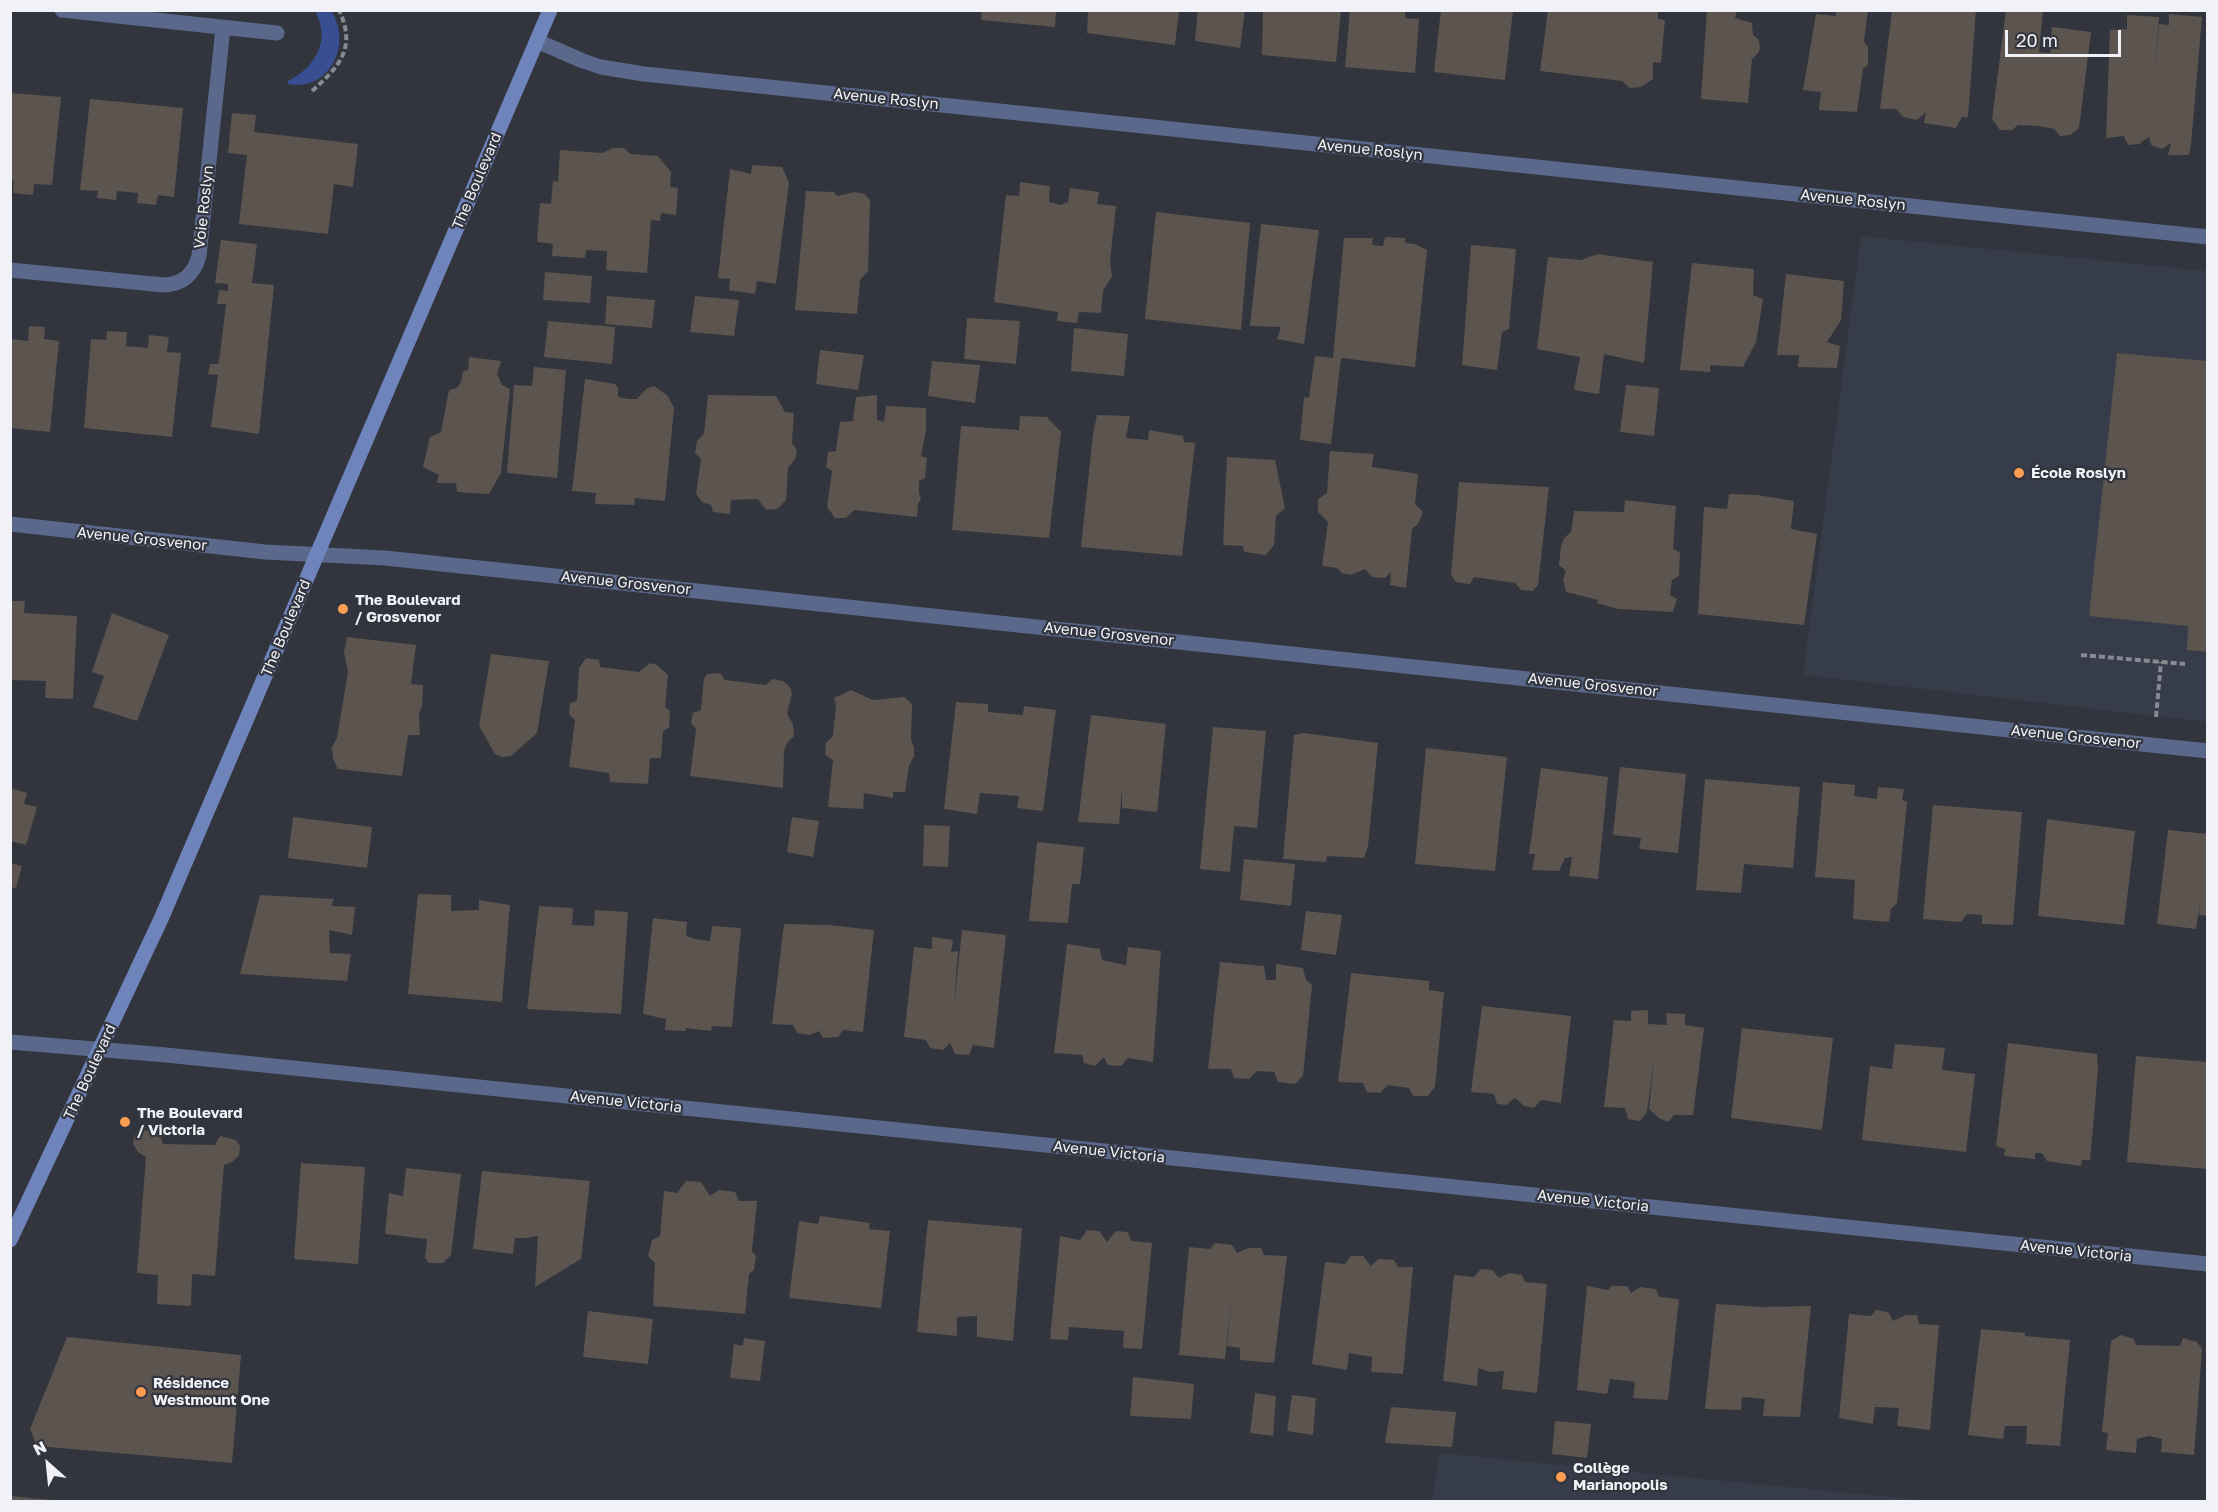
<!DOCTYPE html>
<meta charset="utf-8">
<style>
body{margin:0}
#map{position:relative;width:2218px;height:1512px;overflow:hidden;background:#32353d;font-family:"Golos Text",sans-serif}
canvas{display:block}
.frame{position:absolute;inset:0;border:12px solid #f0f2f7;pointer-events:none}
.north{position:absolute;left:18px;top:1434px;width:60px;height:60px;-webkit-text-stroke:4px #32353d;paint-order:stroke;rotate:333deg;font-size:16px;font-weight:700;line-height:24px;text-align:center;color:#f0f2f7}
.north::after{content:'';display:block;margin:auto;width:21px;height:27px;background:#f0f2f7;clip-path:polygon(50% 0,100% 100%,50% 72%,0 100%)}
.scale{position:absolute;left:2005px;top:30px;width:116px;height:27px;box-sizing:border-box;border:3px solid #f0f2f7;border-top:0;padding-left:8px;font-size:18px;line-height:21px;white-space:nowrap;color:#f0f2f7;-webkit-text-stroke:4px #32353d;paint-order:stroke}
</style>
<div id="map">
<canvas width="2218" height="1512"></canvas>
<div class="frame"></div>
<div class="north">N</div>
<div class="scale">20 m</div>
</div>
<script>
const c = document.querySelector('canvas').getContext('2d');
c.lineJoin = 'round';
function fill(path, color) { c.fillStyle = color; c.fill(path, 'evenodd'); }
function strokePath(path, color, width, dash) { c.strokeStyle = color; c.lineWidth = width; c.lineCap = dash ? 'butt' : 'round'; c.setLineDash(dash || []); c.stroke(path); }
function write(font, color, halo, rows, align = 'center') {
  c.font = font + ' "Golos Text",sans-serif'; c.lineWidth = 4.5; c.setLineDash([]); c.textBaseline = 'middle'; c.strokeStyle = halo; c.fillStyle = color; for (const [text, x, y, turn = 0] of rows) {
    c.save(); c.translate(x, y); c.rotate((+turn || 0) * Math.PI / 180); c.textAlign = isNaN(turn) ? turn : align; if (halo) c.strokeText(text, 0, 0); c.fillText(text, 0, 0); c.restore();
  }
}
fill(new Path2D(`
 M1861,236L2207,271V722L1803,675Z
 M1439,1453L1932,1501H1432Z`), '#373c4a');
fill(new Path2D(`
 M315,11H331C353,43 330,92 288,84V81C316,67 331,40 315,11Z`), '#374e91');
fill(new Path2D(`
 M982,10H1056L1055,27L981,20Z
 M1088,10H1179L1175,45L1087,33Z
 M1198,10H1245L1240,48L1195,41Z
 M1263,10H1341L1336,62L1262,55Z
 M1350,10H1405V18L1419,19L1415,73L1345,67Z
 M1441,10H1513L1505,80L1434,72Z
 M1548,10H1658V19L1665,20L1661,63L1653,62V79L1641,87L1630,88L1622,81L1540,71Z
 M1707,10H1737L1735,18L1752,23L1753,35L1759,40L1760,47L1759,52L1752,59L1748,103L1701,99Z
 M1836,10H1868L1864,42L1868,47V65L1863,69L1857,112L1819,110L1821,92L1803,90L1816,14L1836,16Z
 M1892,10H1976L1968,117H1962L1956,128L1924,123L1926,112L1917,120L1903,117L1896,109H1880Z
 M2006,10H2043L2039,52L2050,53L2052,27L2091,32L2079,128L2070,135L2060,136L2054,129L2038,126L2018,125L2012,130H2000L1992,119Z
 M2169,14L2202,17L2191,145L2189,155H2168L2171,143L2162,149L2151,145L2149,137L2139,144L2128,145L2124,136L2106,138L2110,30L2127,29V15L2159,17L2155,71L2159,24L2169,25Z
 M10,93L61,97L52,185L34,184L33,195L13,193L14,180L10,182Z
 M90,99L183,108L174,197L158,195L156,205L137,203L138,193L117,191L116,200L97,198L98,191L80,190Z
 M232,113L256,115L254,132L358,144L353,187L334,184L328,234L239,224L247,155L228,153Z
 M613,148H624L630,154L658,156L671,172L670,187L678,188L676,215L661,213L660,221L651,220L647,273L606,270L607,251L586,250L585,258L552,256L553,244L537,242L540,203L551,204L553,181L558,182L560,150L602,153Z
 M752,165L782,167L789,183L776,284L757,281L755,294L729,290L730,279L718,278L730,169L751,174Z
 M1020,182L1050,186L1049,202L1061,205L1068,202L1070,188L1099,192L1097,204L1116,206L1110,261L1112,276L1103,291L1101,313L1079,312L1077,323L1057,321L1058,312L994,302L1006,195L1019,196Z
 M806,191L834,192L837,196L855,192L864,194L870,200L868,271L860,280L857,314L795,310Z
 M1156,212L1250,223L1241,330L1145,319Z
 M1261,224L1319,230L1304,344L1277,339L1281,327L1250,326Z
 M1385,237L1405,238V243L1415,244L1427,250L1415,367L1341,358L1331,444L1300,440L1304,397L1309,398L1315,356L1333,358L1344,238H1373L1372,245L1383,246Z
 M221,240L257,244L252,283L274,285L259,434L211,427L218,375L208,374L210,364H218L220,354L226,304H217L219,290L228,291V284L215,283Z
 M1471,245L1516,249L1509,329L1502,332L1497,370L1462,365Z
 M1598,254L1653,262L1644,363L1604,354L1599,394L1574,390L1580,357L1537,349L1548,257L1581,260Z
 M1692,263L1754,269L1753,295L1763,299L1756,342L1743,367L1710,365V372L1680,370Z
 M545,272L592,276L590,303L543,300Z
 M1786,274L1844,281L1841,320L1827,342L1840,346L1837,368L1798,367L1799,355H1777Z
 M607,296L655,300L652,328L605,324Z
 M695,296L739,300L734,336L690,332Z
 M967,318L1020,321L1016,364L964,359Z
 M548,321L615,327L612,364L544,357Z
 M29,326L45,327L44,339L59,341L50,432L10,428V339L28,341Z
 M1074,328L1128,334L1124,376L1071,371Z
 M107,331L127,332L126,346L148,348L149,335L169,337L167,352L181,353L172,437L84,428L91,339L106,340Z
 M820,350L864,355L858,390L816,384Z
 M2117,353L2208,361V652L2187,650L2188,626L2089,616Z
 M469,357L501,361L497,374L502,385L510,389L501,473L489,494L457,492L456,483H437L439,475L423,467L430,437L441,432L449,390L457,388L461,382L463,371L468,370Z
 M932,361L980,365L975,403L928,396Z
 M534,367L566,370L557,478L507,473L514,385L532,386Z
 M585,379L615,384L618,388V397L628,399H637L647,388L654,386L668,396L674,408L665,501L635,498L634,505L595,504L596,493L572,491Z
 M1626,385L1659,388L1654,436L1620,432Z
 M708,395L776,396L785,412L794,413L792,443L797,450L795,459L788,468L786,500L777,509L766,510L758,499L731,500L730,514L713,512L711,505L702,502L696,494L701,459L695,453L697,441L704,434Z
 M877,395V420L884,422L886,406L926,408V430L921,456L927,458L925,478L919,481V493L921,499L918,504L917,517L854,510L846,518H835L827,507L832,471L826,467L828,452L836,451L840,422L853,421L856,397Z
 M1097,415L1130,416L1126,438L1148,440L1149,430L1183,436L1184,442L1195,443L1182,556L1081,547L1093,434Z
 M1020,416L1047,417L1061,432L1049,538L952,530L961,426L1019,430Z
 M1330,451L1374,454L1372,467L1418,474L1415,504L1423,512L1418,524L1412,529L1406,588L1390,585L1391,572L1385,578L1372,577L1365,569L1350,575L1342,573L1337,568L1322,566L1328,522L1318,512V499L1327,493Z
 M1227,457L1275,460L1285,508L1276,516L1274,545L1266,555L1244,552L1243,546L1223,545Z
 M1459,482L1549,487L1538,585L1533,591L1521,590L1515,583L1474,577L1470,584L1456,582L1451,575Z
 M1729,494L1757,495L1794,501L1791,529L1817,534L1804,625L1698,614L1704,507L1727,509Z
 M1625,500L1676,506L1673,549L1680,552L1679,576L1672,580L1670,595L1677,599L1673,612L1618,609L1597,603L1598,600L1566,592L1563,579L1566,571L1559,565L1561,546L1564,538L1571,532L1574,511L1624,512Z
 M10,601H25L24,613L77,616L73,699L45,698L46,681L10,680Z
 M112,613L169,635L137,721L93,707L104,676L92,672Z
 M347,637L416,645L411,684L423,685L422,706L419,714L420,735H408L402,776L338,769L333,759L332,747L337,738L348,671L344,653Z
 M491,654L549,661L537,733L511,756L502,757L495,754L479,726Z
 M586,658L599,660L600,667L639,672L650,663L657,665L668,675L665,707L670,711L669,728L663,731L661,758H650L648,784L610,782L609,773L569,767L575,720L569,714L570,703L577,701L579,668Z
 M720,673L725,680L766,685L772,679L783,681L790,687L792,694L787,714L793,724L794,736L787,743L784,751L783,788L690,776L696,729L691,723L693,713L701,710L704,679L707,674Z
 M851,690L873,700L904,697L912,704L911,740L914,747V756L909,766L905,792H893V798L864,793L863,809L828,807L833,760L825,755L826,743L833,736L836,705L834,698Z
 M956,702L988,704V712L1023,715L1024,706L1056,710L1043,811L1017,808L1019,796L980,793L977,814L944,809Z
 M1091,715L1166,724L1157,812L1122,808V789L1119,824L1078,822Z
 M1213,727L1266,731L1257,828L1234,826L1230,872L1200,869Z
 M1304,733L1378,743L1368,846L1364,858L1327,856L1326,862L1283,859L1294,735Z
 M1426,748L1507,757L1495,871L1415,864Z
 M1620,767L1686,774L1678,853L1639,849L1641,838L1613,835Z
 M1541,768L1608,777L1598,879L1569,876L1572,857L1565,858L1559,871L1532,870L1535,854H1529Z
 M1705,779L1800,787L1793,868L1744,864L1741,893L1696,890Z
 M1823,782L1855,785L1854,796L1877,799L1878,787L1904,789L1902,800L1907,802L1897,903L1891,909L1889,922L1853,919L1855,880L1815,877Z
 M10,788L27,793L24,804L37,807L26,845L10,841Z
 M1933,805L2022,812L2013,925L1982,924V915L1967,914L1961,922L1923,919Z
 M293,817L372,827L367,868L288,858Z
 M792,817L819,821L813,857L787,852Z
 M2047,819L2135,831L2124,925L2038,916Z
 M924,825L950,826L948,867L923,866Z
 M2168,830L2208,834V916L2199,915L2200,903L2196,929L2157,924Z
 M1037,842L1084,847L1080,884H1072L1068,923L1029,921Z
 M1244,859L1295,864L1291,906L1240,900Z
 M10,863L22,866L16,888L10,887Z
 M418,894L451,895V911L479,910V900L510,905L502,1002L408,994Z
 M260,895L334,899L331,906L355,907L352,935L329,930L330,953L351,954L347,981L240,974Z
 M539,906L573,908L572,925L594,926L595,910L628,912L621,1014L527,1009Z
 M1306,911L1342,915L1336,955L1301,950Z
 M653,918L687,922L686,936L695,939L710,941L712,926L741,928L732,1027L712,1026L711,1031L686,1028L685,1031L665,1030L666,1019L643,1014Z
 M784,924L828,925L874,930L863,1032L843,1030L838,1037L823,1038L819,1031L810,1035L797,1033L793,1025L772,1024Z
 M962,930L1006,935L994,1048L973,1045L969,1055L955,1054L950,1043L943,1050L930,1048L926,1040L904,1037L914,947L932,949V937L953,940L951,952L958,951L954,1004Z
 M1067,944L1100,949L1102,960L1126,965L1128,947L1161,951L1153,1062L1128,1058L1121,1066L1108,1065L1104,1057L1095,1066L1084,1063L1082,1055L1054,1053Z
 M1220,962L1264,966L1266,980H1276V964L1303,968L1306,980L1312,985L1303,1076L1295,1084L1278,1082L1274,1072L1257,1071L1249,1079L1234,1078L1231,1069H1208Z
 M1351,973L1429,981V990L1444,992L1435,1087L1428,1096H1413L1409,1088L1388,1085L1380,1093L1367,1092L1363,1083L1338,1082Z
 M1482,1006L1571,1016L1561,1103L1541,1100L1534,1108L1524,1106L1515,1098L1506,1105L1497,1104L1494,1094L1471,1092Z
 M1648,1010V1024L1667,1025L1666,1013L1685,1014V1025L1704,1028L1693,1115H1674L1668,1122L1659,1118L1649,1109L1654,1059L1647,1112L1640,1121L1628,1119L1625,1108L1604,1107L1614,1020L1631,1021V1011Z
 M1742,1028L1833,1038L1822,1130L1731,1118Z
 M2008,1043L2097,1054L2098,1070L2090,1160H2082L2081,1166L2047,1161L2042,1153H2035V1159L2004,1156L2005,1149L1996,1146Z
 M1895,1044L1945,1048L1942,1070L1975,1074L1966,1152L1862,1140L1870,1066L1892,1069Z
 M2136,1056L2208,1062V1169L2127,1162Z
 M141,1130L152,1131L160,1135L163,1144L215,1145L220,1136L236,1140L240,1146L239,1155L232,1162L224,1165L215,1276L192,1274L191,1306L157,1304L158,1275L137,1273L146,1157L138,1152L133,1144L135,1135Z
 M301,1163L365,1167L358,1264L294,1259Z
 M406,1168L461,1174L451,1255L443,1263H429L425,1258L427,1239L385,1234L389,1193L403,1196Z
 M482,1171L590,1181L581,1259L535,1287L538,1236L527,1238H515L513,1254L473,1249Z
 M686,1181L701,1182L710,1196L719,1190L735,1192L739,1201H757L752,1251L756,1256L754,1270L749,1274L745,1314L653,1306L655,1263L648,1256L652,1240L660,1236L664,1191L677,1193Z
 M820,1216L870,1223L869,1229L890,1231L881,1308L789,1298L799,1221L818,1224Z
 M928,1220L1022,1228L1013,1341L977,1337V1316L957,1317V1336L917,1332Z
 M1087,1230L1099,1231L1107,1242L1116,1231L1128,1232L1131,1241L1152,1243L1142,1349L1123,1348L1124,1331L1069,1327L1068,1340L1050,1339L1060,1236L1080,1240Z
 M1215,1243L1232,1245L1237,1253L1248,1248H1261L1264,1255L1287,1256L1274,1363L1240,1360V1348L1227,1346L1232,1295L1225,1359L1179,1355L1189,1247L1210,1249Z
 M1351,1256H1363L1371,1266L1378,1259L1394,1260L1398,1267H1413L1403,1374L1371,1372L1372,1357L1349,1353L1347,1370L1312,1364L1325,1262L1345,1264Z
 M1481,1269L1492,1270L1499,1278L1509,1273L1522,1275L1525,1282L1547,1284L1537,1393L1502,1389L1504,1371L1490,1372L1478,1368L1477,1386L1443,1381L1454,1275L1474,1277Z
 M1587,1286L1608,1290L1612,1286H1627L1631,1293L1640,1287L1656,1289L1659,1297L1679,1299L1668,1400L1633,1398L1635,1382L1610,1379L1607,1394L1577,1390Z
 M1716,1304L1762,1307L1811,1306L1800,1417L1763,1416L1765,1399L1742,1397L1741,1410L1705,1409Z
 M1876,1310L1888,1312L1893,1321L1906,1315H1917L1919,1324L1939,1325L1930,1430L1897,1426L1899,1408L1875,1407L1873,1424L1839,1418L1849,1314L1871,1316Z
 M588,1311L653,1319L648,1364L583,1357Z
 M1981,1329L2025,1333V1336L2070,1340L2060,1446L2026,1444L2027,1426H2005L2003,1439L1968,1435Z
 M2121,1335L2134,1339L2136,1345L2180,1346L2183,1338L2197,1342L2202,1349L2194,1455L2161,1452L2162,1439L2149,1436L2137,1439L2136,1453L2106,1450L2108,1433L2102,1432L2111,1341Z
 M67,1337L241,1355L232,1463L37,1446L30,1429Z
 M744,1338L765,1341L760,1381L730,1378L734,1344L743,1346Z
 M1133,1377L1194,1384L1191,1419L1130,1416Z
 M1255,1393L1276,1396L1273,1436L1250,1433Z
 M1292,1395L1316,1398L1313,1435L1287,1431Z
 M1391,1407L1456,1412L1452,1447L1385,1443Z
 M1555,1421L1591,1424L1587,1458L1552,1454Z
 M10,1496L53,1500V1502H10Z`), '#5c544e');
strokePath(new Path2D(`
 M312,91C339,67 357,48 339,10
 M2081,655L2185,664
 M2156,717L2161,662`), '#878a90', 4, [6, 3]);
strokePath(new Path2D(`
 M10,270L164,285C183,284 194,274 199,256L223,28`), '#5a688b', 15);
strokePath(new Path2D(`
 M62,10L277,33
 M537,41L583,61L601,67L644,74L2208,237
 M10,524L265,552L385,558L2208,751`), '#5a688b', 15);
strokePath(new Path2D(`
 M10,1042L166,1055L2208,1264`), '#5a688b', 15);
strokePath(new Path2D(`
 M10,1240L161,919L550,10`), '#6e84bb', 15);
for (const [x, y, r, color] of [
 [2019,473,6,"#fc9d53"],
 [343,609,6,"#fc9d53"],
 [125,1122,6,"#fc9d53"],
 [141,1392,6,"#fc9d53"],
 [1561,1477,6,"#fc9d53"]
]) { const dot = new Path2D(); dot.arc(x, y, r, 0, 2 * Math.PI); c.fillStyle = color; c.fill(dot); strokePath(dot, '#32353d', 2); }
write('15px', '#f0f2f7', '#32353d', [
 ["Avenue Roslyn",886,99,6],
 ["Avenue Roslyn",1370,150,6],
 ["The Boulevard",477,181,-67],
 ["Avenue Roslyn",1853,200,6],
 ["Voie Roslyn",204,207,-84],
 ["Avenue Grosvenor",142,539,6],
 ["Avenue Grosvenor",626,583,6],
 ["The Boulevard",286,628,-67],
 ["Avenue Grosvenor",1109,634,6],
 ["Avenue Grosvenor",1593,685,6],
 ["Avenue Grosvenor",2076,737,6],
 ["The Boulevard",90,1072,-65],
 ["Avenue Victoria",626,1102,6],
 ["Avenue Victoria",1109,1152,6],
 ["Avenue Victoria",1593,1201,6],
 ["Avenue Victoria",2076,1251,6]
]);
write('bold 15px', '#f0f2f7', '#32353d', [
 ["École Roslyn",2031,473],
 ["The Boulevard",355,600],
 ["/ Grosvenor",355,617],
 ["The Boulevard",137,1113],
 ["/ Victoria",137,1130],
 ["Résidence",153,1383],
 ["Westmount One",153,1400],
 ["Collège",1573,1468],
 ["Marianopolis",1573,1485]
], 'left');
</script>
